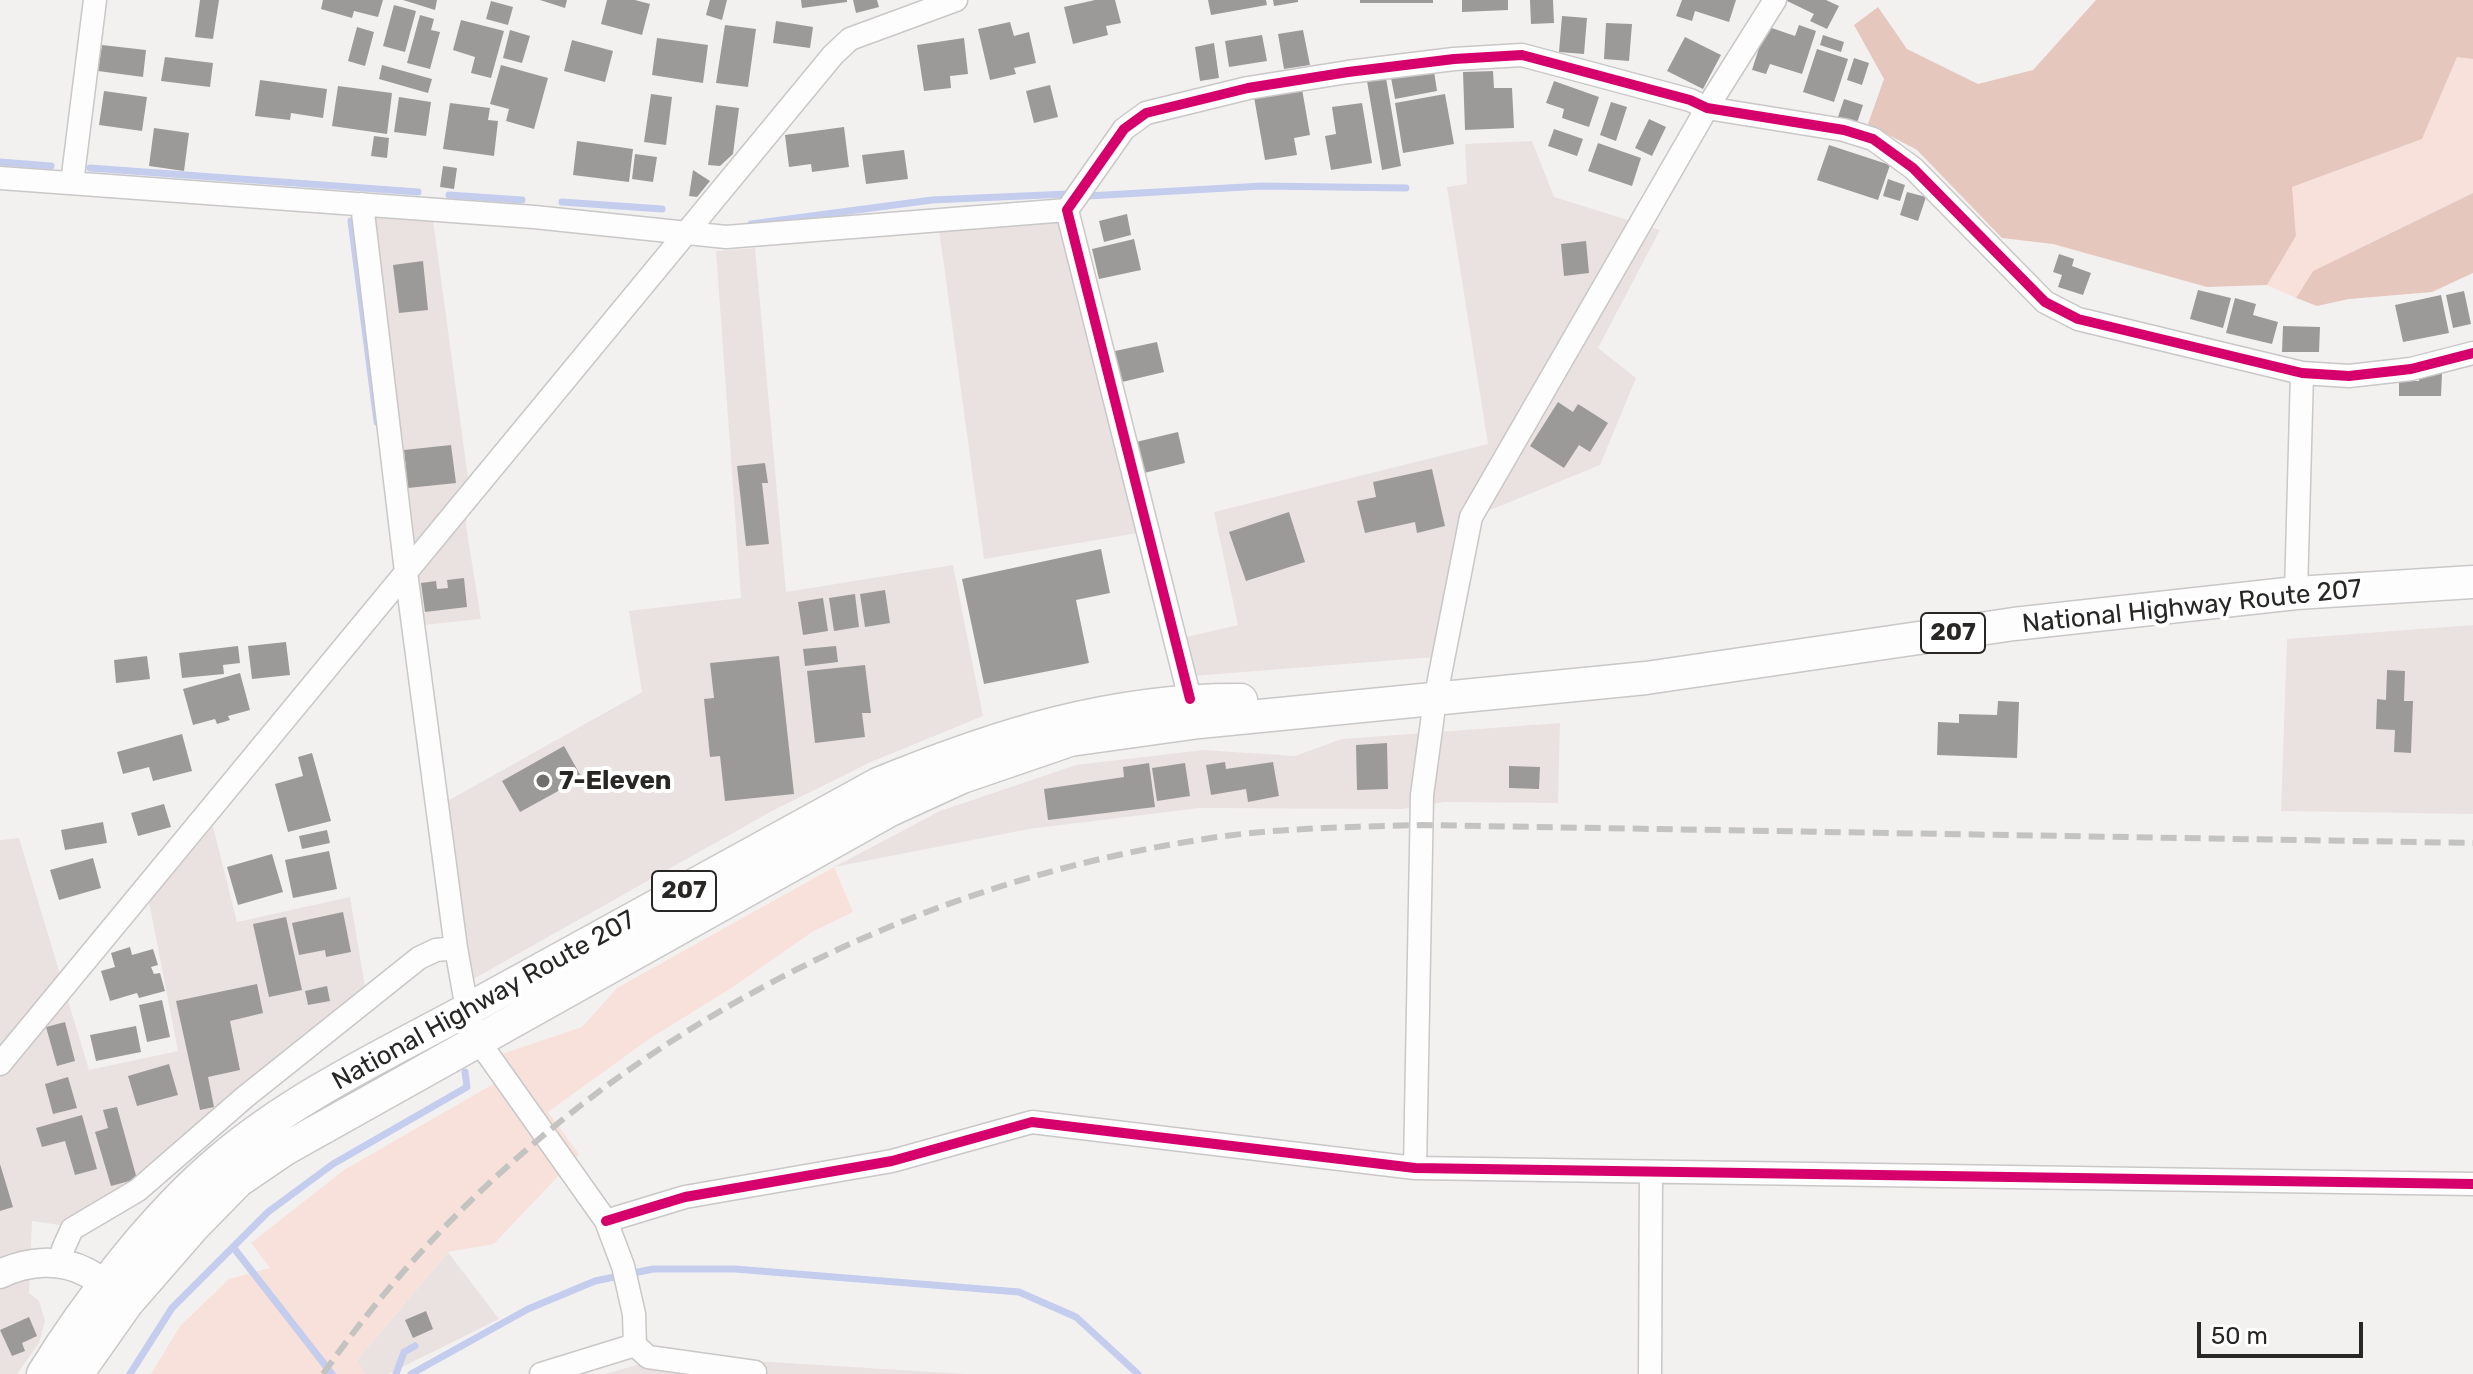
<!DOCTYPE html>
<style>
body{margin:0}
#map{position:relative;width:2473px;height:1374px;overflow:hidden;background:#f3f1f0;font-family:Rubik,sans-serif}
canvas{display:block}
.scale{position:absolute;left:2197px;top:1322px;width:166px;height:36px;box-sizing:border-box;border:4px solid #282726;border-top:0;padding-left:10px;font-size:24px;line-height:28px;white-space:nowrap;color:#282726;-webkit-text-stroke:6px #fff;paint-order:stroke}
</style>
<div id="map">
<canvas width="2473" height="1374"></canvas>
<div class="scale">50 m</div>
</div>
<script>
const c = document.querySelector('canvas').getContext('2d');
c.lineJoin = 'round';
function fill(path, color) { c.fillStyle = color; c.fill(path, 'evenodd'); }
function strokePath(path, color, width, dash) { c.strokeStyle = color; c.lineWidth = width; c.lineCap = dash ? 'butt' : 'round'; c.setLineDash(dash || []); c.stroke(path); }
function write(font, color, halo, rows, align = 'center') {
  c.font = font + ' Rubik,sans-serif'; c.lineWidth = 8; c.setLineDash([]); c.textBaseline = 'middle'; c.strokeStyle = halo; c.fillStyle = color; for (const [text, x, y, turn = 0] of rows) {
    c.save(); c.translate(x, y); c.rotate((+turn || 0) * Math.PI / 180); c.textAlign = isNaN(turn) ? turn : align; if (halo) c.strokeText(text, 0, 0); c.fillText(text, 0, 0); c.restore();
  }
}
fill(new Path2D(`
 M1532,141L1554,197L1660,230L1598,348L1636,378L1600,465L1461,522L1435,657L1193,676L1186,637L1238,625L1214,512L1488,444L1447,187L1467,184L1465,144Z
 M373,216L433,220L468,478L466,526L481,619L423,625Z
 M1062,220L1138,533L984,559L939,229Z
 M755,248L786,592L953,565L983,716L871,762L772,811L468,982L444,803L642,692L629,611L741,598L716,251Z
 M2473,625V814L2281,811L2287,639Z
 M1560,723L1558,803L1444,802L1402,809L1199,808L1029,829L834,867L940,811L1076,765L1203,750L1295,756L1342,739Z
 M213,826L237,922L350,897L368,1005L148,1197L93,1230L32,1221L29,1293L39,1301L45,1321L39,1343L17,1374H0V840L19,838L89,1070L178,1051L149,902Z
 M448,1252L499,1319L388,1374H364L357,1360Z
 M671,1356L966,1374H604Z`), '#eae2e0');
fill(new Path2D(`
 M2457,56L2473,59V193L2313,271L2296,298L2267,285L2296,236L2291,187L2422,139Z
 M834,867L853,912L812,932L733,987L649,1039L548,1112L579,1154L494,1244L448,1252L357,1360L364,1374H151L180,1326L229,1279L270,1268L251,1243L344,1170L514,1072L502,1054L582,1027L617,988Z`), '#f8e1da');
fill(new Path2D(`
 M2096,0H2473V59L2457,57L2422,139L2292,187L2296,236L2267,285L2207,287L2053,244L2002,238L1917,150L1868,124L1884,79L1854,25L1878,7L1907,49L1978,84L2033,70Z
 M2473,193V273L2432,292L2349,299L2317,306L2296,298L2313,271Z`), '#e6c7be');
strokePath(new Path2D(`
 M0,162L51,166
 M90,168L418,192
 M449,195L522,200
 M1088,196L1262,186L1406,188
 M562,202L662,209
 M351,221L377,422
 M751,224L932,200L1068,194
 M233,1247L332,1374
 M130,1374L172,1308L268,1212L333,1164L467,1087L465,1072
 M396,1374L404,1352L415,1346
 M411,1374L528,1309L595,1281L653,1269H735L1019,1292L1076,1317L1138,1374`), '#c4cdee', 7);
fill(new Path2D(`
 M200,0H219L213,39L195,37Z
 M323,0H383L378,17L354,11L352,18L321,9Z
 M403,0H437L435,10Z
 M540,0H567L565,8Z
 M607,0H635L650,4L642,35L601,24Z
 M710,0H727L722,20L706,15Z
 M801,0H847V2L802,8Z
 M853,0H877L879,7L856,13Z
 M1095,0H1115L1121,23L1106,26L1108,35L1073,44L1064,7Z
 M1208,0H1266L1267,5L1211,15Z
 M1273,0H1298V2L1274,6Z
 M1360,0H1433V3H1360Z
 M1462,0H1508V10L1462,12Z
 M1530,0H1553L1554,23L1531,24Z
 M1682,0H1736L1729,22L1695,11L1692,21L1676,16Z
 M1785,0H1826L1839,6L1827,29L1810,21L1814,14Z
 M491,1L513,7L508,25L486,19Z
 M394,5L416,11L405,52L383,46Z
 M420,15L434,19L431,30L440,32L430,69L407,63Z
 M1562,16L1587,18L1584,54L1559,52Z
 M461,20L504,31L491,78L471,73L475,57L453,50Z
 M776,21L813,27L810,48L773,43Z
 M1010,22L1014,36L1029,32L1036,63L1014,68L1016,74L990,80L978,29Z
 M1606,23L1632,24L1629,61L1604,59Z
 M725,25L756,29L748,87L716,83Z
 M1799,25L1816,31L1802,74L1770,64L1766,74L1752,70L1766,26L1795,36Z
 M357,27L374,32L365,66L348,61Z
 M510,30L530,36L522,63L503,58Z
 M1303,30L1310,65L1284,69L1278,34Z
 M1262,35L1267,61L1229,67L1225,41Z
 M1823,35L1844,42L1841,52L1820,45Z
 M1685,37L1721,55L1703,89L1667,71Z
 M657,38L708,45L703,83L652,75Z
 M964,38L968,74L950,76L951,88L924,91L917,45Z
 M572,40L613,51L605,82L564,71Z
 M1214,43L1219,78L1200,81L1195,47Z
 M102,45L146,50L143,77L98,71Z
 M1817,49L1848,59L1834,102L1803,92Z
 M165,57L213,63L210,87L161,81Z
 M1854,58L1869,63L1862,85L1847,80Z
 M382,65L432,79L428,93L379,79Z
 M501,65L548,78L534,129L506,121L509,109L490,104Z
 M1434,71L1437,91L1395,99L1391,78Z
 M1493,71L1494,88H1512L1514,128L1465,130L1463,72Z
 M1386,78L1401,166L1382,170L1367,81Z
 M260,80L327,89L323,118L291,113L290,120L255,116Z
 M1554,81L1599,97L1589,127L1562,118L1564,109L1546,103Z
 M1050,85L1058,117L1034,123L1026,91Z
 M338,86L392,93L387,134L332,126Z
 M1302,89L1310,135L1294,138L1297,155L1265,160L1254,97Z
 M104,91L147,97L142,131L99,125Z
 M651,94L672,97L666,145L644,142Z
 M1445,94L1454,144L1403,153L1395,103Z
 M399,97L431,102L426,136L394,132Z
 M1844,99L1863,105L1857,123L1838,117Z
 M1611,102L1627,107L1616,141L1600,135Z
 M450,103L490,108L488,120L498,121L494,156L443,149Z
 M1362,103L1372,163L1331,170L1325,136L1336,134L1332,107Z
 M716,105L739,108L733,154L720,166L708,165Z
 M1649,119L1666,127L1652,156L1635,148Z
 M844,127L849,167L812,172L811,164L789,167L785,135Z
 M154,128L189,133L184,171L149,166Z
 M1554,129L1583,139L1577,156L1548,146Z
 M374,136L389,138L387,158L371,156Z
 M577,141L633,149L629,182L573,175Z
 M1598,143L1641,158L1632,186L1588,171Z
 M1829,145L1890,165L1878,200L1817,180Z
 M904,150L908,179L866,184L862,155Z
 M635,154L657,157L653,182L632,179Z
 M443,166L457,168L454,189L440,187Z
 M693,170L710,181L697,197L689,196Z
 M1888,179L1905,185L1900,201L1883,196Z
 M1907,192L1926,197L1918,221L1900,215Z
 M1127,214L1131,235L1104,242L1099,221Z
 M1134,239L1141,270L1099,279L1092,249Z
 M1586,241L1589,273L1564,276L1561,244Z
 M2059,254L2074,259L2072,266L2091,273L2083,295L2058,287L2062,275L2053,272Z
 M423,261L428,310L399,313L393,265Z
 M2198,290L2231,298L2223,328L2190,319Z
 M2464,291L2471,324L2453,328L2446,295Z
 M2441,295L2449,333L2403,342L2395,305Z
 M2235,298L2256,304L2253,315L2278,322L2272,344L2226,333Z
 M2283,326L2320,327L2319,352H2282Z
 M1157,342L1164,372L1122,382L1115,351Z
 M2419,372L2442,373L2441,396H2399V381H2419Z
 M1558,402L1573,412L1578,404L1608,423L1590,452L1579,445L1564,468L1530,446Z
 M1178,432L1185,463L1144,473L1136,442Z
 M451,445L456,483L408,488L404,450Z
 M765,463L768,483H762L769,544L746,546L737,466Z
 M1432,469L1445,526L1417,533L1415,522L1365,533L1357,501L1376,497L1373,482Z
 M1289,512L1305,562L1246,581L1229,532Z
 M1101,549L1110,593L1076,600L1089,663L984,684L962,579Z
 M464,578L467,607L425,612L421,583L436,581L437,589L448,588L447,580Z
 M885,590L890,623L865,627L860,594Z
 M855,594L859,627L834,631L829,598Z
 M823,598L828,631L803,635L798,602Z
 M286,642L290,675L252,679L248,646Z
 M238,646L240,663L223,665L224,674L182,678L179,653Z
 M836,646L838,662L805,666L803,649Z
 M147,656L150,679L116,683L114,660Z
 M779,656L794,794L725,801L720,756L710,757L704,699L714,698L710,663Z
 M865,665L871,713H862L865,737L815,743L807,671Z
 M2387,670L2405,671L2404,701H2413L2411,753L2394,752L2395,730L2376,729L2377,699L2386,700Z
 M240,673L250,710L228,716L230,720L217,724L215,719L193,725L183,689Z
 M1998,701L2019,702L2017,758L1937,755L1938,722L1959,723V714L1997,715Z
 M182,734L192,771L153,781L149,767L123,774L117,752Z
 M1387,743L1388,789L1357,790L1356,745Z
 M564,746L582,778L520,812L502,781Z
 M312,753L331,821L288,832L275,784L303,776L298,757Z
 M1225,762L1226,769L1273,762L1279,796L1248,802L1246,789L1211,795L1206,765Z
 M1149,763L1155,807L1048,820L1044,789L1124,777L1123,767Z
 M1185,763L1190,796L1157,801L1152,768Z
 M1509,766L1540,767L1539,789L1509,788Z
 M164,804L171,827L138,836L131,813Z
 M103,822L107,843L65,850L61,830Z
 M327,830L330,843L302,849L299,836Z
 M329,851L337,889L293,898L285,860Z
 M272,854L283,892L238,905L227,867Z
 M93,858L101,888L59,900L50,870Z
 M343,912L351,952L326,957L325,950L299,955L292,923Z
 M286,917L302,990L269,997L253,924Z
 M130,947L132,955L153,949L158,965L151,967L154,974L160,973L165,991L139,998L137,993L110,1001L101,971L115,967L111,953Z
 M257,984L263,1013L230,1021L240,1070L208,1077L214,1107L200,1110L176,1001Z
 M327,986L330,1001L308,1005L305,991Z
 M162,1000L170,1037L147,1042L139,1005Z
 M65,1022L75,1061L57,1066L46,1027Z
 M136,1026L141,1052L96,1061L90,1035Z
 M169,1064L178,1095L137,1106L128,1076Z
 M68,1077L77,1108L53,1114L45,1084Z
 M117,1107L137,1179L111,1186L95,1132L108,1128L103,1110Z
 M82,1115L97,1169L75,1175L65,1141L42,1147L36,1128Z
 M0,1164L13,1207L0,1211Z
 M426,1311L433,1329L413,1338L405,1320Z
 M29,1317L37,1336L22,1343L25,1351L12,1356L0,1330Z`), '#9c9a99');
const minor = new Path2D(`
 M0,178L534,217L726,237L1067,210
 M72,183L95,0
 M362,204L406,572L456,948L467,1009L477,1039L606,1221L623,1266L634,1314L635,1345L648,1357L755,1372
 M2296,593L2302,373
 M1190,699L1067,210L1124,129L1146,113L1248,88L1348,72L1454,59L1522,55L1690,100L1707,108L1844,130L1873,139L1913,168L2045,302L2078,319L2302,373L2349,376L2411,369L2473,353
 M0,1064L833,55L850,39L956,0
 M1415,1168L1422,795L1435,700L1471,517L1707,108L1775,0
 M606,1221L685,1197L892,1161L1032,1122L1415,1168L2473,1184
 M61,1263L63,1249L72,1229L138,1190L245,1097L419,958L436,950L456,948
 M541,1374L635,1345
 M1650,1374L1651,1173`);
const major = new Path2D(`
 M0,1274C27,1261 59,1258 86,1272C99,1278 111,1291 122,1299`);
const highway = new Path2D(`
 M43,1374C87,1302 156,1214 220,1160C295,1096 388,1053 474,1006C609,932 744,858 878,784C998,735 1111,699 1241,700
 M77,1374L127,1303L194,1226L238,1181L285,1149L890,810L962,777L1070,740L1199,722L1646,678L2014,624L2296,593L2473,582`);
strokePath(minor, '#c9c7c7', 25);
strokePath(major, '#c9c7c7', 31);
strokePath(highway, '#c9c7c7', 35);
strokePath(minor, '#fdfdfd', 22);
strokePath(major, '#fdfdfd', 28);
strokePath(highway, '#fdfdfd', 32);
strokePath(new Path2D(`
 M323,1374C523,1088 849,896 1192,841C1267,828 1345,827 1422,825L2473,843`), '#c3c3c2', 6, [16, 8]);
strokePath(new Path2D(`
 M1190,699L1067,210L1124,129L1146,113L1248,88L1348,72L1454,59L1522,55L1690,100L1707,108L1844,130L1873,139L1913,168L2045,302L2078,319L2302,373L2349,376L2411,369L2473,353
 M606,1221L685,1197L892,1161L1032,1122L1415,1168L2473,1184`), '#d6006c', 10);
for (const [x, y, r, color] of [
 [543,781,8,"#6f6e6d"]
]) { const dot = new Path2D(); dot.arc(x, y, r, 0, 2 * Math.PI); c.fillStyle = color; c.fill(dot); strokePath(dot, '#fff', 3); }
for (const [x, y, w] of [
 [1953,633,64],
 [684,891,64]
]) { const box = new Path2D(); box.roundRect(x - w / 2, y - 20, w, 40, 6); c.fillStyle = '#fff'; c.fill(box); strokePath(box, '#282726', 2); }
write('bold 24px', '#282726', null, [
 ["207",1953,633],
 ["207",684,891]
]);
write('26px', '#282726', '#fff', [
 ["National Highway Route 207",2192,607,-6],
 ["National Highway Route 207",484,1001,-29]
]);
write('bold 26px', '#282726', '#fff', [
 ["7-Eleven",559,781]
], 'left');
</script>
